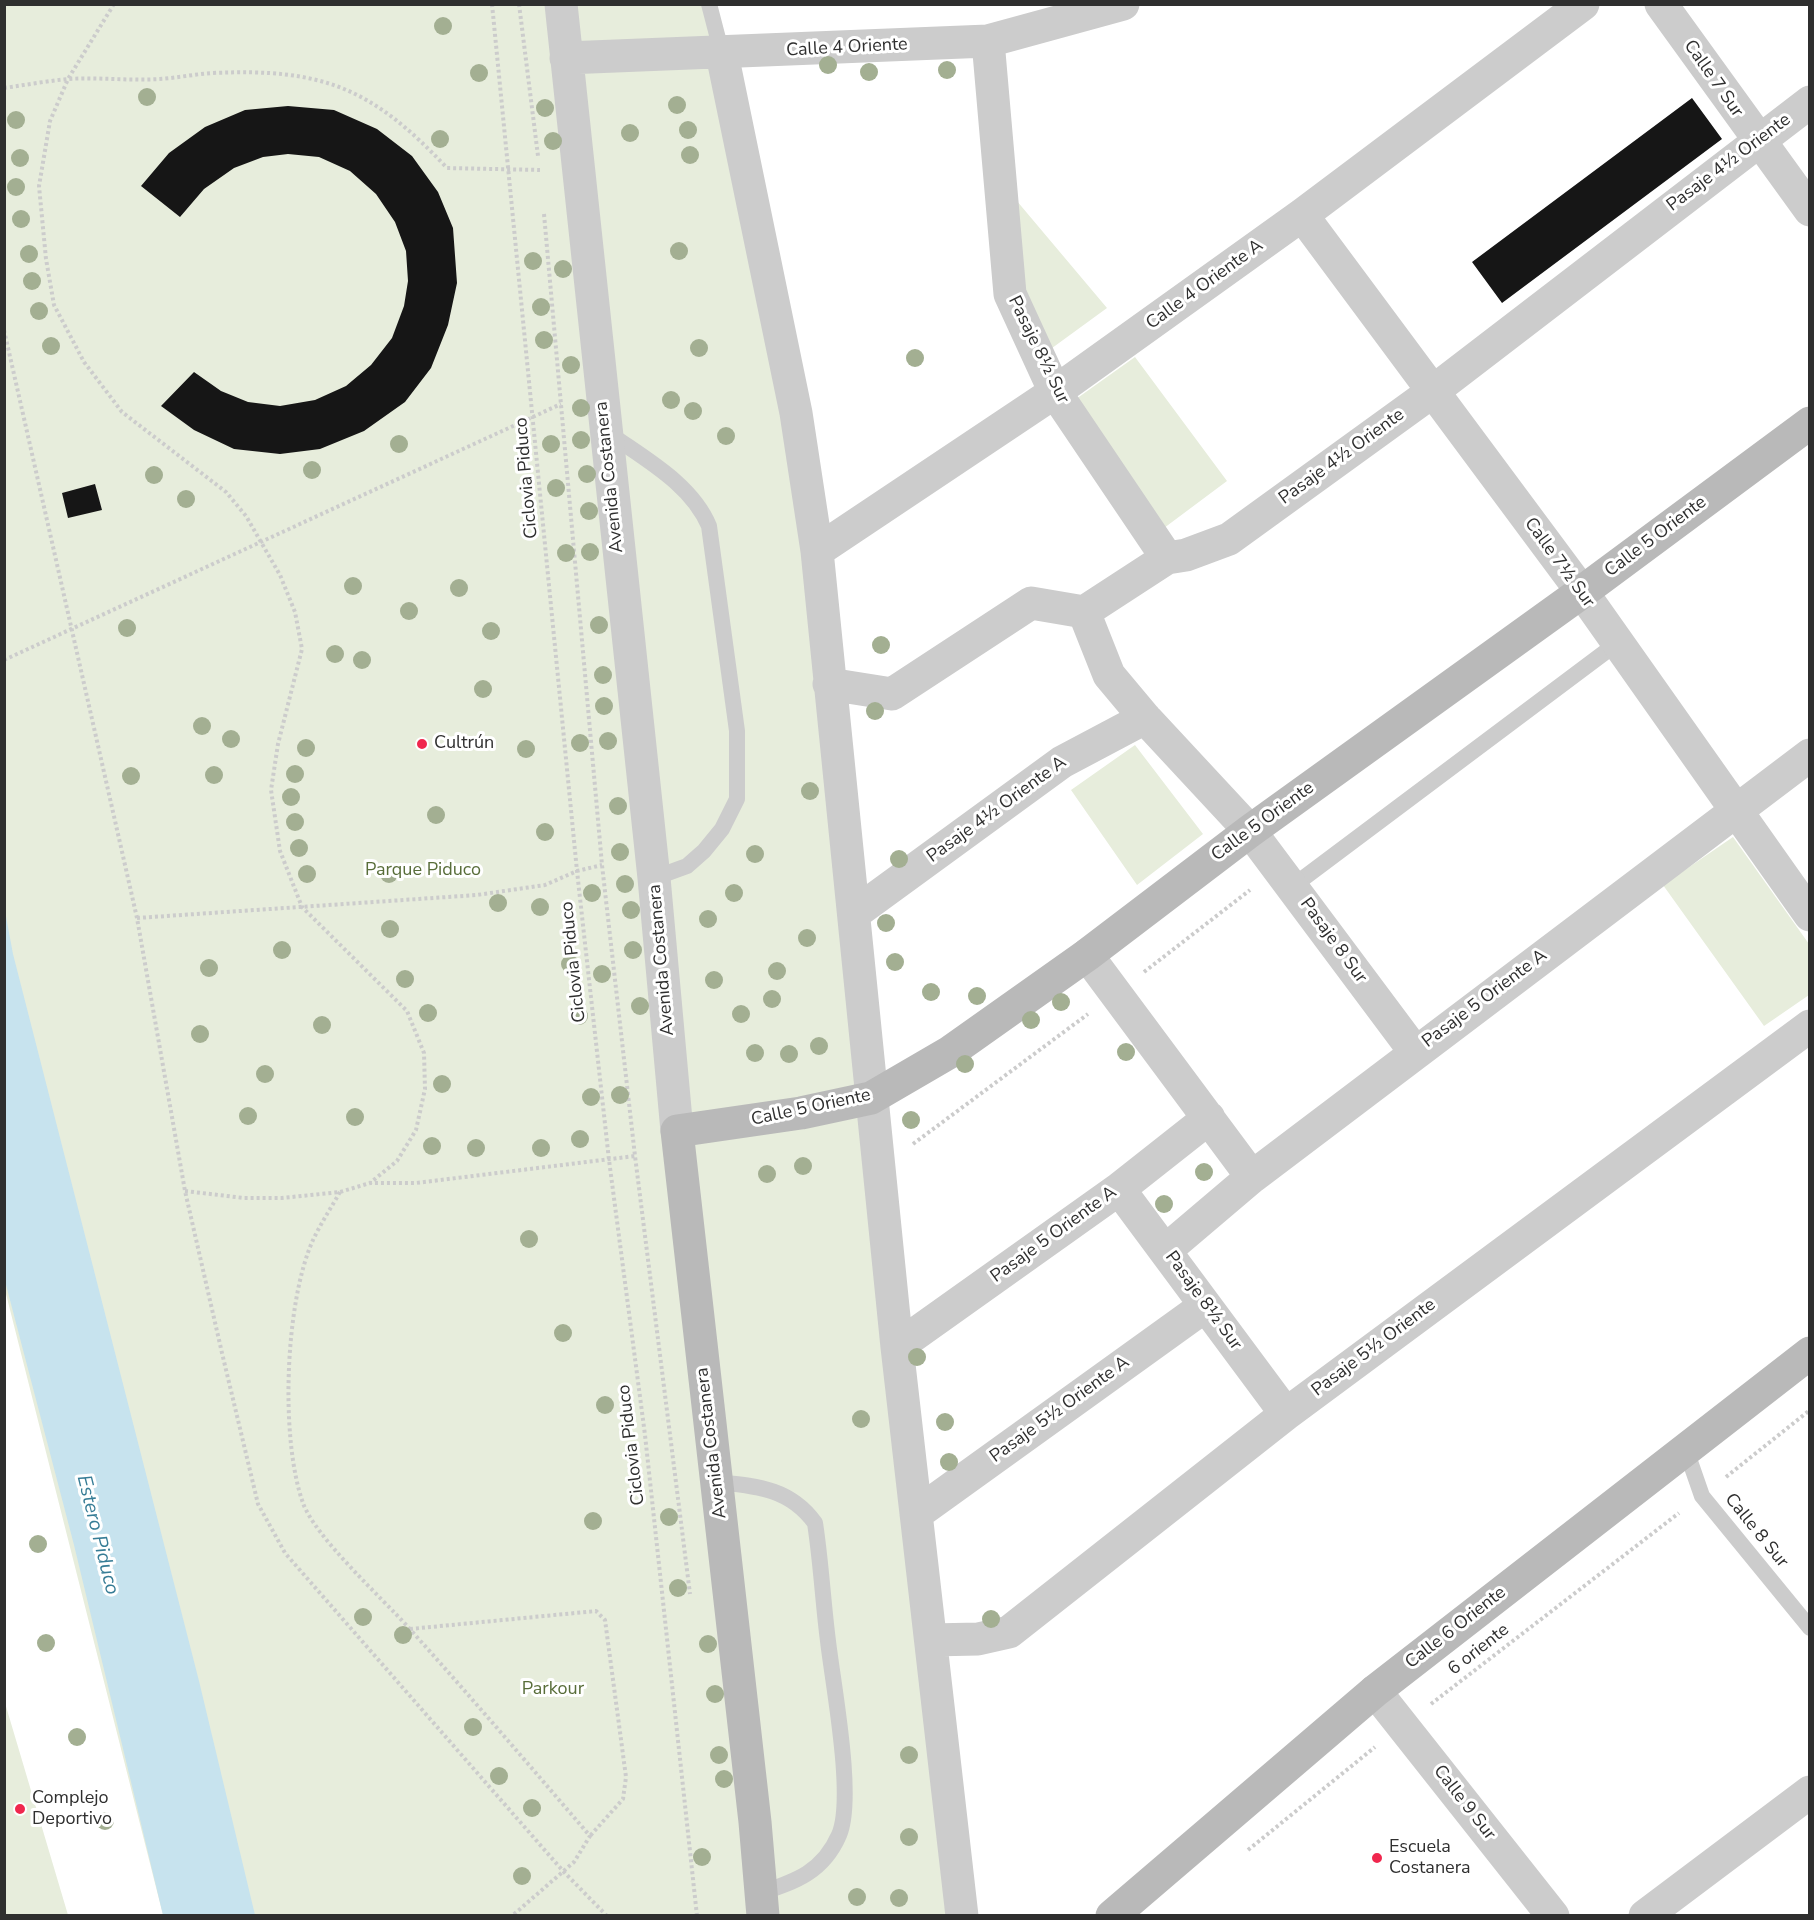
<!DOCTYPE html>
<meta charset="utf-8">
<style>
body{margin:0}
#map{position:relative;width:1814px;height:1920px;overflow:hidden;background:#fff;font-family:"Nunito Sans",sans-serif}
canvas{display:block}
.frame{position:absolute;inset:0;border:6px solid #2f2f2f;pointer-events:none}
</style>
<div id="map">
<canvas width="1814" height="1920"></canvas>
<div class="frame"></div>
</div>
<script>
const c = document.querySelector('canvas').getContext('2d');
c.lineJoin = 'round';
function fill(path, color) { c.fillStyle = color; c.fill(path, 'evenodd'); }
function strokePath(path, color, width, dash) { c.strokeStyle = color; c.lineWidth = width; c.lineCap = dash ? 'butt' : 'round'; c.setLineDash(dash || []); c.stroke(path); }
function write(font, color, halo, rows, align = 'center') {
  c.font = font + ' "Nunito Sans",sans-serif'; c.lineWidth = 6; c.setLineDash([]); c.textBaseline = 'middle'; c.strokeStyle = halo; c.fillStyle = color; for (const [text, x, y, turn = 0] of rows) {
    c.save(); c.translate(x, y); c.rotate((+turn || 0) * Math.PI / 180); c.textAlign = isNaN(turn) ? turn : align; if (halo) c.strokeText(text, 0, 0); c.fillText(text, 0, 0); c.restore();
  }
}
fill(new Path2D(`
 M4,5H709L809,545L956,1915H163L5,1290Z
 M1011,194L1107,308L1048,351L1012,274Z
 M1135,357L1227,481L1156,534L1069,404Z
 M1135,745L1203,834L1137,885L1071,790Z
 M1733,837L1809,944V995L1764,1026L1663,885Z
 M4,1703H5L68,1915H5Z`), '#e7eddc');
fill(new Path2D(`
 M5,911L13,954L199,1681L255,1915H163L74,1545L5,1281Z`), '#c7e3ee');
fill(new Path2D(`
 M1692,98L1722,139L1502,303L1472,262Z
 M288,106L334,110L377,129L412,156L438,192L453,228L457,283L448,325L431,368L405,402L364,431L320,449L280,454L234,449L194,430L161,406L194,372L221,391L248,402L280,406L315,400L346,386L371,365L392,338L404,306L408,281L406,251L395,222L376,194L350,171L319,157L288,154L263,157L234,168L204,189L180,217L141,186L169,153L205,127L245,110Z
 M95,484L102,510L68,518L62,493Z`), '#161616');
strokePath(new Path2D(`
 M114,4L68,79L50,121L39,186L46,259L54,305L84,362L122,412L226,492L246,516L280,575L295,612L302,649L278,744L271,790L280,851L302,907L407,1011L424,1053L425,1089L416,1130L397,1161L370,1183
 M492,4L577,871L609,1160L645,1435L697,1916
 M519,4L538,156
 M4,88C25,85 47,81 68,79C98,77 129,81 159,79C177,78 195,74 213,73C323,68 372,88 447,168L540,170
 M544,214L602,865L635,1156L690,1594
 M4,330L137,918L185,1191L222,1353L258,1504L285,1553L563,1871L607,1916
 M4,660L561,404
 M137,918L477,895L545,885L577,871L602,865
 M1144,972L1250,890
 M913,1144L1088,1014
 M185,1191L244,1198H282L340,1192L370,1183H416L635,1156
 M340,1192C331,1208 321,1223 313,1240C285,1302 280,1439 303,1503C315,1537 382,1598 408,1627C470,1696 530,1766 590,1836L574,1862L512,1916
 M1726,1477L1810,1410
 M410,1629L596,1611L605,1620L626,1777L623,1799L590,1836
 M1431,1704L1679,1513
 M1248,1850L1375,1747`), '#ccc', 4, [3, 3]);
strokePath(new Path2D(`
 M709,4L722,54
 M607,432C643,458 691,483 709,526L737,731V799L722,829L704,851L687,866L654,878
 M1293,886L1616,644
 M1686,1450L1702,1496L1810,1628
 M717,1482C756,1486 790,1488 815,1523C821,1562 823,1602 828,1641C833,1685 855,1798 839,1835C823,1872 796,1881 761,1893`), '#ccc', 16);
strokePath(new Path2D(`
 M561,4L654,878L677,1131
 M1661,4L1810,210
 M988,41L1010,294L1055,392L1167,558
 M722,54L796,413L817,551L897,1347L962,1916
 M566,58L988,41L1123,4
 M1302,215L1582,592L1810,915
 M817,551L1055,392L1302,215L1583,4
 M1084,612L1109,675L1145,718L1250,831L1415,1052
 M829,684L892,694L1031,603L1084,612L1167,558L1186,555L1229,539L1432,392L1810,102
 M855,913L1062,762L1145,718
 M1087,955L1252,1177
 M1119,1189L1286,1414
 M1166,1250L1252,1177L1810,755
 M897,1347L1119,1189L1209,1118
 M916,1514L1205,1306
 M931,1640L978,1639L1009,1632L1286,1414L1810,1026
 M1375,1691L1553,1916
 M1645,1916L1810,1792`), '#ccc', 33);
strokePath(new Path2D(`
 M763,1916L755,1822L677,1131L801,1113L871,1098L950,1052L1087,955L1250,831L1582,592L1810,423
 M1112,1916L1375,1691L1810,1353`), '#b9b9b9', 33);
c.fillStyle = '#a3af92';
for (const [x, y] of [
 [443,26],
 [828,65],
 [947,70],
 [869,72],
 [479,73],
 [147,97],
 [677,105],
 [545,108],
 [16,120],
 [688,130],
 [630,133],
 [440,139],
 [553,141],
 [690,155],
 [20,158],
 [16,187],
 [21,219],
 [679,251],
 [29,254],
 [533,261],
 [563,269],
 [32,281],
 [541,307],
 [39,311],
 [544,340],
 [51,346],
 [699,348],
 [915,358],
 [571,365],
 [671,400],
 [581,408],
 [693,411],
 [726,436],
 [581,440],
 [399,444],
 [551,444],
 [312,470],
 [587,474],
 [154,475],
 [556,488],
 [186,499],
 [589,511],
 [590,552],
 [566,553],
 [353,586],
 [459,588],
 [409,611],
 [599,625],
 [127,628],
 [491,631],
 [881,645],
 [335,654],
 [362,660],
 [603,675],
 [483,689],
 [604,706],
 [875,711],
 [202,726],
 [231,739],
 [608,741],
 [580,743],
 [306,748],
 [526,749],
 [295,774],
 [214,775],
 [131,776],
 [810,791],
 [291,797],
 [618,806],
 [436,815],
 [295,822],
 [545,832],
 [299,848],
 [620,852],
 [755,854],
 [899,859],
 [307,874],
 [389,874],
 [625,884],
 [592,893],
 [734,893],
 [498,903],
 [540,907],
 [631,910],
 [708,919],
 [886,923],
 [390,929],
 [807,938],
 [282,950],
 [633,950],
 [895,962],
 [570,964],
 [209,968],
 [777,971],
 [602,974],
 [405,979],
 [714,980],
 [931,992],
 [977,996],
 [772,999],
 [1061,1002],
 [640,1006],
 [428,1013],
 [741,1014],
 [579,1016],
 [1031,1020],
 [322,1025],
 [200,1034],
 [819,1046],
 [1126,1052],
 [755,1053],
 [789,1054],
 [965,1064],
 [265,1074],
 [442,1084],
 [620,1095],
 [591,1097],
 [248,1116],
 [355,1117],
 [911,1120],
 [580,1139],
 [432,1146],
 [476,1148],
 [541,1148],
 [803,1166],
 [1204,1172],
 [767,1174],
 [1164,1204],
 [529,1239],
 [563,1333],
 [917,1357],
 [605,1405],
 [861,1419],
 [945,1422],
 [949,1462],
 [669,1517],
 [593,1521],
 [38,1544],
 [678,1588],
 [363,1617],
 [991,1619],
 [403,1635],
 [46,1643],
 [708,1644],
 [715,1694],
 [473,1727],
 [77,1737],
 [719,1755],
 [909,1755],
 [499,1776],
 [724,1779],
 [532,1808],
 [105,1821],
 [909,1837],
 [702,1857],
 [522,1876],
 [857,1897],
 [899,1898]
]) { c.beginPath(); c.arc(x, y, 9, 0, 2 * Math.PI); c.fill(); }
for (const [x, y, r, color] of [
 [422,744,6,"#f0274e"],
 [20,1809,6,"#f0274e"],
 [1377,1858,6,"#f0274e"]
]) { const dot = new Path2D(); dot.arc(x, y, r, 0, 2 * Math.PI); c.fillStyle = color; c.fill(dot); strokePath(dot, '#fff', 2); }
write('18px', '#2f2f2f', '#fff', [
 ["Calle 4 Oriente",847,48,-3],
 ["Calle 7 Sur",1713,79,55],
 ["Pasaje 4½ Oriente",1729,163,-37],
 ["Calle 4 Oriente A",1205,285,-36],
 ["Pasaje 8½ Sur",1038,350,64],
 ["Pasaje 4½ Oriente",1342,457,-36],
 ["Avenida Costanera",610,477,-96],
 ["Ciclovia Piduco",527,478,-95],
 ["Calle 5 Oriente",1656,537,-37],
 ["Calle 7½ Sur",1559,563,54],
 ["Pasaje 4½ Oriente A",997,810,-36],
 ["Calle 5 Oriente",1263,822,-36],
 ["Pasaje 8 Sur",1333,941,54],
 ["Avenida Costanera",662,960,-95],
 ["Ciclovia Piduco",574,962,-96],
 ["Pasaje 5 Oriente A",1485,999,-37],
 ["Calle 5 Oriente",811,1108,-12],
 ["Pasaje 5 Oriente A",1054,1235,-36],
 ["Pasaje 8½ Sur",1203,1301,54],
 ["Pasaje 5½ Oriente",1374,1348,-37],
 ["Pasaje 5½ Oriente A",1060,1410,-36],
 ["Avenida Costanera",712,1443,-97],
 ["Ciclovia Piduco",632,1445,-97],
 ["Calle 8 Sur",1756,1531,51],
 ["Calle 6 Oriente",1456,1628,-38],
 ["6 oriente",1479,1650,-38],
 ["Calle 9 Sur",1464,1803,52]
]);
write('18px', '#2f2f2f', '#fff', [
 ["Cultrún",434,744],
 ["Complejo",32,1799],
 ["Deportivo",32,1820],
 ["Escuela",1389,1848],
 ["Costanera",1389,1869]
], 'left');
write('18px', '#586d39', '#fff', [
 ["Parque Piduco",423,871],
 ["Parkour",553,1690]
]);
write('italic 20px', '#377d96', '#fff', [
 ["Estero Piduco",97,1535,76]
]);
</script>
